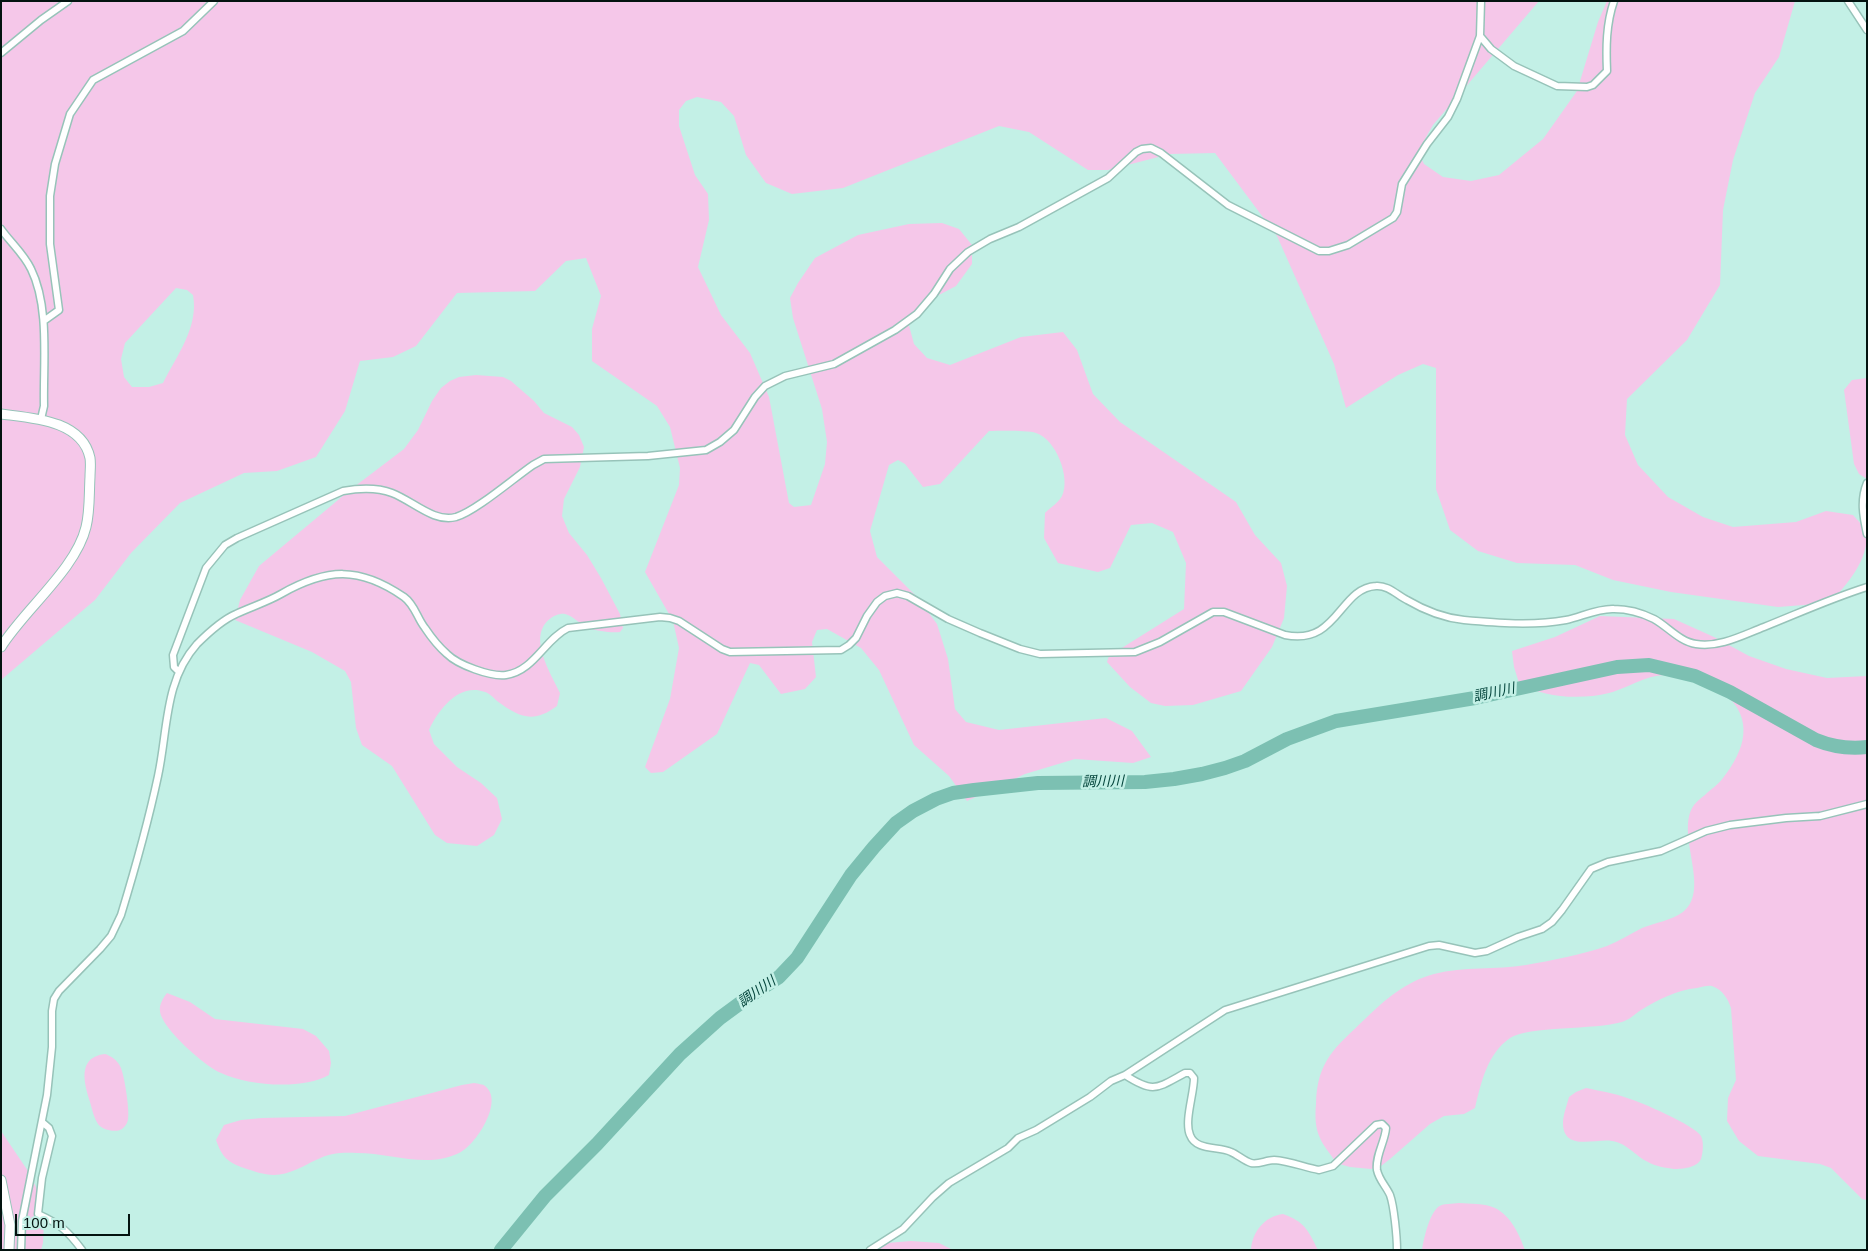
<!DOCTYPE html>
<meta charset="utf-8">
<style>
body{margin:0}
#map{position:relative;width:1868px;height:1251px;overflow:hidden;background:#c3f0e6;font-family:Arial,sans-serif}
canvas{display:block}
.frame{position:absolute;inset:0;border:2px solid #031310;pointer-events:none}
.scale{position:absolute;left:15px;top:1214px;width:115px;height:22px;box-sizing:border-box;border:2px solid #031310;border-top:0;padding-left:6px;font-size:15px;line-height:18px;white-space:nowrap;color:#031310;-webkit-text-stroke:4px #c3f0e6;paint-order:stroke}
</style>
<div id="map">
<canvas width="1868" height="1251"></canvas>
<div class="frame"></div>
<div class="scale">100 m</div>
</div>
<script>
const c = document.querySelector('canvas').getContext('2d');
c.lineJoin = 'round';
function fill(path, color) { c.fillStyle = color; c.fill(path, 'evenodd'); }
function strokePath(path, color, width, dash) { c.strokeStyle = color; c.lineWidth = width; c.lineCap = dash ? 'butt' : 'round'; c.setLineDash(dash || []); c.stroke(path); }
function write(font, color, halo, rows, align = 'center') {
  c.font = font + ' Arial,"Noto Sans JP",sans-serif'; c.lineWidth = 5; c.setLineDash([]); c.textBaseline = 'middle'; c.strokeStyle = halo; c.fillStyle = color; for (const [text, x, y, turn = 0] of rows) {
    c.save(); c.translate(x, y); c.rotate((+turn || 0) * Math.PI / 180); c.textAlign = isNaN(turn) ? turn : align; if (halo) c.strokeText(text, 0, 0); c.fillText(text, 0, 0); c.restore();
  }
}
fill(new Path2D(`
 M1,1H1539L1433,125L1418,151L1424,164L1443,177L1471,181L1499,175L1543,139L1577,91L1598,22L1607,1H1795L1779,57L1755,93L1733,160L1723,210L1720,285L1687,340L1627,399L1625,435L1638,465L1668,497L1703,517L1733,527L1796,522L1826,511L1853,515C1857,520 1865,527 1867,533C1868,561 1847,584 1830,603L1778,607L1671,592L1613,580L1575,565L1517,563L1478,551L1450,530L1436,489V368L1423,364L1398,375L1346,408L1334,364L1277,236L1215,153L1170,154L1108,170H1088L1029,132L999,126L843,188L792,194L766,183L746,155L734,116L721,102L697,97L686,101L679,110V126L695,175L708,194L709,220L698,267L721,315L750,353L769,397L789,503L794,507L811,505L825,464L827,442L822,409L793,318L790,298L798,283L815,258L858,235L909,224L942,223L959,229L972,245V264L956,286L920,305L908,322L914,344L927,358L950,365L1021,337L1063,332L1077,350L1093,394L1120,422L1236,502L1255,535L1281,563L1287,586L1284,618L1272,647L1241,691L1193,705L1165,706L1151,703L1130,687L1107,662L1109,656L1184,609L1186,563L1173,532L1152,523L1131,525L1110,568L1098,572L1058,563L1044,538L1045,513C1050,508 1059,502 1062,496C1071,478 1056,439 1036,433C1027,430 999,431 989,431L940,484L923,487L905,464L898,460L889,465L870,531L877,557L917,597L937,624L948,659L955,709L966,722L999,730L1106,718L1132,731L1151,757L1133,763L1075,759L1025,774L967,801L949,776L914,745L879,670L861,648L827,629L817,630L812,642L816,677L805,689L781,694L759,665L750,663L717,734L663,772L651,773L645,767L670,699L679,648L673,621L645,572L679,485L680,468L670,427L657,406L592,361V329L601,296L586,258L566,261L535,291L457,293L416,346L393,357L360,361L345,411L316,457L277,471L244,473L180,503L131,553L95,600L1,680ZM176,288L187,290L193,295C199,327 177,355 163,383L149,387H132L124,377L121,359L125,343Z
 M476,375L503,377L511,381L534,401L544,413L572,427L579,435L584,447L580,467L564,499L562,516L569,533L587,555L601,578L620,614L623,628L620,632C611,633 597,631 589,628C581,625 573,616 565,614C560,613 554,616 551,618C526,636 551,673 560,693L557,706C533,724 519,717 497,701C494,698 489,693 485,692C459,682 438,710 429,730L434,744L457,767L481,783L497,798L502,819L494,835L477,846L447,843L435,835L392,766L362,745L356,728L351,682L345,671L312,652L235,620L240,600L259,566L350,490L404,449L418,430L432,401L441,388L450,381L459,377Z
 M1867,378V479L1859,474L1854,464L1844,390L1852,380Z
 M1600,616L1674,619L1714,637L1749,656L1786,669L1827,678L1867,676V1200L1862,1199L1831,1168L1820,1164L1758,1156L1739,1141L1727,1121L1728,1098L1736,1080L1731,1008C1728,999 1723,990 1712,986C1708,985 1702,987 1697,988C1677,990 1659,999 1641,1010C1635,1014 1629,1020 1622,1022C1595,1030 1528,1026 1510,1038C1487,1054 1481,1083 1475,1108L1464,1114L1444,1116L1430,1124L1390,1159L1381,1166L1371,1169L1350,1167L1336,1163C1331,1154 1323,1146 1320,1138C1315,1128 1315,1115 1316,1104C1317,1060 1336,1047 1365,1019C1384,1000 1407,981 1434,974C1464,966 1496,970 1526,965C1550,961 1584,954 1607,946C1619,941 1630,934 1642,928C1655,923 1672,920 1683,912C1712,889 1674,833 1694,805C1697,801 1701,798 1705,795C1711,789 1718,785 1723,778C1745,750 1755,719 1724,693C1703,676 1671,670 1645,679C1633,683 1621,690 1609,693C1580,700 1544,698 1519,683L1514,667L1512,651L1555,637Z
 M167,993L190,1002L215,1019L303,1029L316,1036L329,1051L331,1063L329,1075C303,1090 248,1086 221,1073C206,1067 161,1028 160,1011C159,1005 163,998 167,993Z
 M105,1054C111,1056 117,1060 120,1066C124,1072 130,1111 128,1119C128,1122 125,1127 122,1129C116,1133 102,1130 98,1124C94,1118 92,1109 90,1102C84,1083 77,1057 105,1054Z
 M474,1083C478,1084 483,1084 485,1086C505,1101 475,1146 459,1153C427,1169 391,1153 357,1153C343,1152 329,1153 316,1160C303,1166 289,1175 274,1175C264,1175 253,1171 244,1168C227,1162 222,1157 216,1140L224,1125L241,1120L262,1118L345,1116L462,1085Z
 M1586,1088C1600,1091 1614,1093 1627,1098C1641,1102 1694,1125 1701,1136C1704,1142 1703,1153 1701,1159C1697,1168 1682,1169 1674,1169C1666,1168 1655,1166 1648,1162C1635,1156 1627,1143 1612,1141C1596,1138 1563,1152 1563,1123C1563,1115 1567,1105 1569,1097L1576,1092Z
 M1,1131L30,1174L39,1194L44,1221L43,1243L41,1250H1Z
 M1459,1203C1469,1204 1485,1203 1495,1208C1511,1216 1519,1234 1525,1250H1422C1424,1238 1429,1215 1438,1207C1443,1203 1453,1204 1459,1203Z
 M1283,1214C1305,1222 1308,1230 1318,1250H1251C1252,1232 1265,1216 1283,1214Z
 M911,1241L939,1243L953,1250H872L887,1243Z`), '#f5c7e9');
strokePath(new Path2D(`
 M501,1250L545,1196L597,1144L680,1054L720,1018L754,993L779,977L797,958L851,875L874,847L896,823L913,811L936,799L953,793L974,790L1038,783L1145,782L1174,779L1202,774L1225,768L1245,761L1287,739L1336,721L1475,698L1617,667L1649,665L1695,676L1730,692L1816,740C1833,747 1848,749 1867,747`), '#7cc0b2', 14);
const minor = new Path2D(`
 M1848,1L1867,30
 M1480,36L1491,49L1514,66L1557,86L1587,87L1593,85L1607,71C1606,48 1606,24 1614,1
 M1,53L41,20L68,1
 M1,229C11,243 24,254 31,269C50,307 43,364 44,406L41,419
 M45,320L59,310L50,244V196L55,164L70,114L93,80L183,31L214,1
 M1867,483C1860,500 1863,516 1867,534
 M179,672L174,667L173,655L206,568L225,545L237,538L343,491C360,488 376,487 392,493C413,501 434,523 456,517C476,511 514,478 533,465L544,459L648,456L706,450L720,442L734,430L755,397L765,386L785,376L834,364L895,330L917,314L934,294L950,269L968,252L990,239L1019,227L1108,178L1136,152L1142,149L1151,148L1161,153L1228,205L1319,251H1329L1348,245L1393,218L1397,212L1402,184L1427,144L1448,117L1457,99L1480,36L1481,1
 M1125,1075C1154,1094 1157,1088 1185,1073H1190L1194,1078C1194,1094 1184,1121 1190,1135C1196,1151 1218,1146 1231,1152C1238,1155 1244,1161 1251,1163C1258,1165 1266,1160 1274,1160C1289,1161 1304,1167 1319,1170L1333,1166L1376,1125L1382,1124L1386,1128C1385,1142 1375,1156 1377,1170C1379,1180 1386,1186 1390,1195C1394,1206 1397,1237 1397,1250
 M42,1122L49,1128L52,1136L42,1178L38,1214C60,1224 68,1231 82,1250
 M21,1250L22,1221L47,1095L52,1047V1011L54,999L59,991L100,949L111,936L121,915C135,869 148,823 158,776C168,730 164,681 197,644C208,633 222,620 236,614C251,607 267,602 281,594C327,568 359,566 404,597C415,605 417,618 425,628C431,637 439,647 447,654C458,665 491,677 506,675C534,671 545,639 568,628L660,617L670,618L679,621L722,649L730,652L841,650L849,645L856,638L867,616L877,602L885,596L897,593L908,596L948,619L980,633L1020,649L1040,654L1135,652L1160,642L1213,612H1224L1285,635C1338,646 1339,588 1376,586C1388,585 1397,595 1407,600C1424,610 1444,618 1464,620C1497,623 1533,626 1566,620C1581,617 1598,608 1614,609C1627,609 1642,613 1654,619C1667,626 1680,642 1696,644C1719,648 1743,635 1764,627C1799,613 1832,598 1867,587
 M870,1250L903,1229L933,1197L949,1183L1008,1148L1018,1138L1036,1130L1090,1097L1111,1081L1125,1075L1225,1010L1429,946L1439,945L1475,953L1487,951L1518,937L1542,929L1552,922L1562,910L1591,869L1608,862L1661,851L1706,831L1730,825L1786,818L1820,816L1867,804`);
const secondary = new Path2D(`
 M1,414C32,418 82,420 90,458C91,464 90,471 90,477C89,494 90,511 86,527C76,569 24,610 1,647
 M1,1180L10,1225L9,1250`);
strokePath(minor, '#97c3b9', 9);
strokePath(secondary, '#97c3b9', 11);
strokePath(minor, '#fff', 6);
strokePath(secondary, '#fff', 9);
write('italic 14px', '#02433a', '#c3f0e6', [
 ["調川川",1494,693,-12],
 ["調川川",1103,782,-1],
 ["調川川",757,992,-35]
]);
</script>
